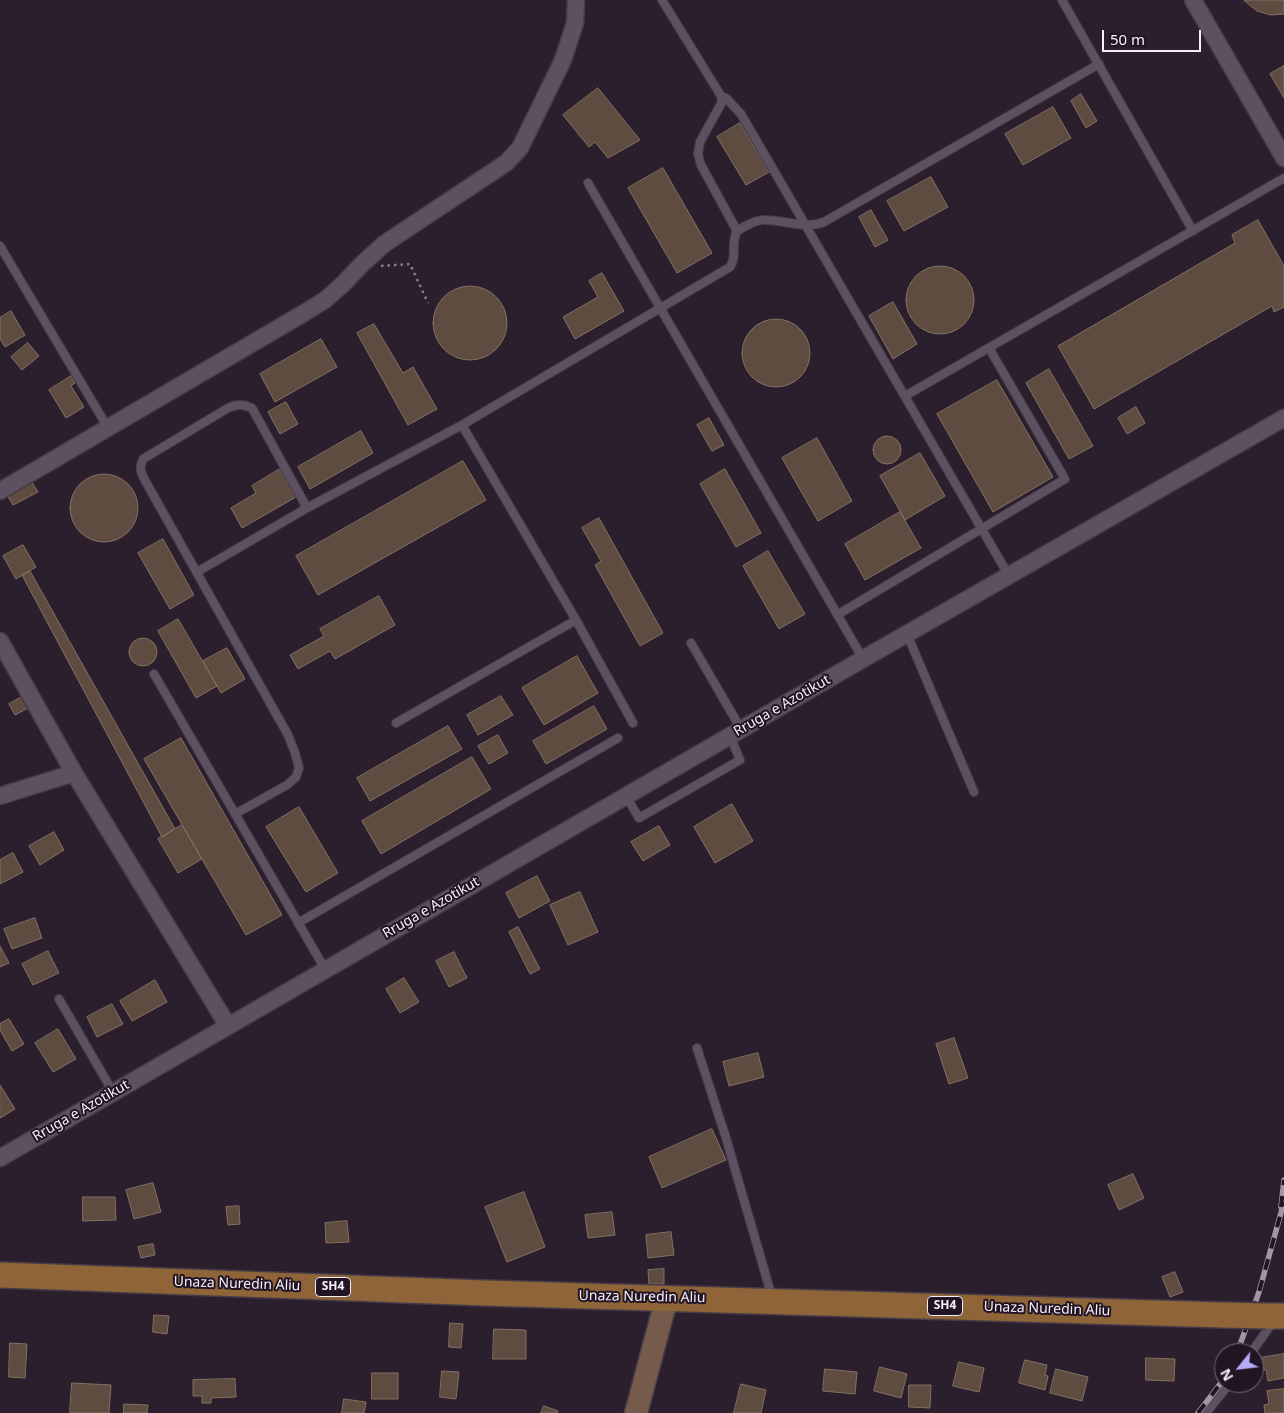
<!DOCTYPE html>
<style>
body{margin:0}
#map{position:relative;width:1284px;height:1413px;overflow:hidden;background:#2b1f2d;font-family:"Noto Sans",sans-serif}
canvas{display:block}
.north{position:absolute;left:1214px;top:1343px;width:50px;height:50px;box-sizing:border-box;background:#211523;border:1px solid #766c78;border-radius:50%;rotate:241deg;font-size:14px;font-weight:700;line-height:20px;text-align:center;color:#f6eef8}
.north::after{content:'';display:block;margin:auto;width:18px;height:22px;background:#b6abf8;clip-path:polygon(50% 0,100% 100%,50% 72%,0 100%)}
.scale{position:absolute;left:1102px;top:30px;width:99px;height:22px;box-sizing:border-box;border:2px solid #f6eef8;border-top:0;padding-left:6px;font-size:15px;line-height:18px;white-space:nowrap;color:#f6eef8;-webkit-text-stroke:4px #211523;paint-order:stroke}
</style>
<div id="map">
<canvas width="1284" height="1413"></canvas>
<div class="north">N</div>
<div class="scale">50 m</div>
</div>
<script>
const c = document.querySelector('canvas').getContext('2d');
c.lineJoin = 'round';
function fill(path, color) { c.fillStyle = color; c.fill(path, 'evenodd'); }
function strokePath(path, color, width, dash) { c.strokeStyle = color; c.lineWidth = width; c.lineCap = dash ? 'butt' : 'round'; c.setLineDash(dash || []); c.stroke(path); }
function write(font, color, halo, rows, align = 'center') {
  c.font = font + ' "Noto Sans",sans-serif'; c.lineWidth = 4; c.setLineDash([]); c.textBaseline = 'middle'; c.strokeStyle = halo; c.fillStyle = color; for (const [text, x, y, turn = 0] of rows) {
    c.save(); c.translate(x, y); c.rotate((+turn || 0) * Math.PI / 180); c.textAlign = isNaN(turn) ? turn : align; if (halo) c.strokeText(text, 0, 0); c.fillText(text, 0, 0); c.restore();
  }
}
const building = new Path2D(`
 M1244,0H1284V14L1271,15L1257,11Z
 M1284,66V98L1270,74Z
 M598,88L640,140L608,158L595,142L589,147L563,115Z
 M1081,94L1097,121L1086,128L1071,101Z
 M1053,107L1071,138L1023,165L1005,134Z
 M740,123L769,172L746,185L717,137Z
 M663,168L712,253L677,273L628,188Z
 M931,177L948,207L904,231L887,201Z
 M871,210L888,240L875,247L859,217Z
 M1258,220L1284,266V307L1274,312L1272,306L1094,409L1058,346L1235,243L1232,235Z
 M906 300a34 34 0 1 1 68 0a34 34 0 1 1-68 0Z
 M602,273L624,311L575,339L563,317L598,297L589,281Z
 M433 323a37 37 0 1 1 74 0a37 37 0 1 1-74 0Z
 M893,302L917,344L893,359L869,316Z
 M11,311L25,335L5,347L0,339V318Z
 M742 353a34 34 0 1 1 68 0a34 34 0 1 1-68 0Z
 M374,324L403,373L413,367L437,409L408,425L357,333Z
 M321,339L337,367L275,402L260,374Z
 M28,343L39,356L22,370L11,357Z
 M1049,369L1093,446L1069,459L1026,383Z
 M71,376L75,383L71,386L84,407L66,418L49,390Z
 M997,380L1053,477L993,512L937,414Z
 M286,402L298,424L280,434L268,412Z
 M1136,407L1145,423L1127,434L1118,418Z
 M709,418L724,445L712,451L697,425Z
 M361,431L373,453L310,489L298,467Z
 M873 450a14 14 0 1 1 28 0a14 14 0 1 1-28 0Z
 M817,438L852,501L818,521L782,458Z
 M920,453L945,496L905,520L880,476Z
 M463,461L486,500L318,595L296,556Z
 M280,469L296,497L242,528L231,508L256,493L252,486Z
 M725,469L761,533L736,547L700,484Z
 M70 508a34 34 0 1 1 68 0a34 34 0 1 1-68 0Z
 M32,482L38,492L13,505L7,495Z
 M900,512L921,548L865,580L845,544Z
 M599,518L663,633L640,646L595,565L601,561L582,528Z
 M163,539L194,595L170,609L138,553Z
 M23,545L36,567L16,579L3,556Z
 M768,551L805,614L779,629L743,566Z
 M30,571L175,829L162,837L22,575Z
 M379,596L395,625L335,659L330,651L298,669L290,655L324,636L320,629Z
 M178,619L217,686L196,698L158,631Z
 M129 652a14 14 0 1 1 28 0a14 14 0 1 1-28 0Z
 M227,648L245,679L221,693L203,661Z
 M577,656L598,693L544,725L522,688Z
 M501,696L513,715L478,735L467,715Z
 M22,697L28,708L15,715L9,704Z
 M594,706L607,729L546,764L533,741Z
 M448,726L462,749L370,801L357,778Z
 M498,735L508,753L489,764L478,746Z
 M181,738L282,915L246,935L144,759Z
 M472,757L491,789L381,854L362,821Z
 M732,804L753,841L715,863L694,827Z
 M299,807L338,873L306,892L266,827Z
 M182,825L202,859L178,873L158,839Z
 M659,826L670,845L643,861L631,842Z
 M54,832L64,850L40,865L29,846Z
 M13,853L23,872L0,884V860Z
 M537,876L550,901L519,918L506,893Z
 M580,892L598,932L568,945L550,905Z
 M35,918L42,938L12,949L4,929Z
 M518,927L540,969L530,974L509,932Z
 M0,946L9,963L0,967Z
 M48,951L59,973L33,985L22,964Z
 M454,952L467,978L449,987L436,961Z
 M404,978L419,1002L400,1013L386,989Z
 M155,980L167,1002L132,1021L120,1001Z
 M112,1004L123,1024L97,1037L87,1017Z
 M9,1019L24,1044L12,1051L0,1030V1024Z
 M58,1029L76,1059L53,1072L35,1043Z
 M954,1038L968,1078L949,1084L936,1044Z
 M758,1053L764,1077L729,1086L723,1062Z
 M0,1085L15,1109L0,1118Z
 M712,1129L726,1160L662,1188L649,1157Z
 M1133,1174L1144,1198L1119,1210L1108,1185Z
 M153,1183L161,1212L134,1219L126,1190Z
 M524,1192L545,1247L507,1262L485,1207Z
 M83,1197H115L116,1220L83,1221Z
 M239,1206L240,1224L228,1225L226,1207Z
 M612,1212L615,1235L588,1238L585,1215Z
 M347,1221L349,1242L326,1243L325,1223Z
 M671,1232L674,1255L648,1258L646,1235Z
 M153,1244L155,1255L141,1258L138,1247Z
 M664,1269V1284H649L648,1270Z
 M1175,1272L1183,1292L1170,1297L1162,1277Z
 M154,1315L169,1316L167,1334L153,1332Z
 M450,1323L463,1324L461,1348L449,1347Z
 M494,1329L526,1330V1359H493Z
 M10,1343L27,1344L25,1378L9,1377Z
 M1284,1354V1378L1268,1381L1266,1370H1262L1260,1358Z
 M1146,1358L1175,1359L1174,1381L1146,1380Z
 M1025,1360L1047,1365L1045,1375L1048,1376L1045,1390L1019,1383Z
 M959,1362L984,1368L979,1392L953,1386Z
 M880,1367L907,1374L901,1398L874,1391Z
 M825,1369L857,1372L855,1394L823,1391Z
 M1056,1369L1088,1377L1082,1401L1050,1393Z
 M442,1371L459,1372L456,1399L440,1397Z
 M372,1373H398V1399H372Z
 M235,1379L236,1397L211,1398V1403H202V1396H193V1380Z
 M72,1383L111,1385L109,1413H70Z
 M741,1384L766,1390L761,1413H734Z
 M909,1385H931L930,1408L909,1407Z
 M1284,1389V1413H1265L1264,1405L1269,1404L1267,1391Z
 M344,1399L366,1402L364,1413H342Z
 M124,1404L148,1405L147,1413H124Z
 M544,1406L558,1411L557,1413H541Z`);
fill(building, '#5e4c40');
strokePath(building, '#847164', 1);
const lane = new Path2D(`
 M1062,0L1193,231
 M721,96L726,98L741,114L1009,576
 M588,183L863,659
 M737,231C745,226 753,221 762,220C784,219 803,230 824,222L1099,64
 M0,246L108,428
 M905,396L1284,178
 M462,425L576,620L633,723
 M197,572L307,508L462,425L730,267C738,255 730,244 737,231L701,165L698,154L700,142L722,102L721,96L662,0
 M837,615L1065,479L989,348
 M907,634L974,792
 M691,643L741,729
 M154,674L325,969
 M396,723L576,620
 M626,796L639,818L740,760L730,736
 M235,814L287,785L296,777L299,768L295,753L288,735L147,484C142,475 138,469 143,459L228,408C237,404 243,404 252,408L307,508
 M298,923L618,738
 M59,999L113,1092
 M697,1048L726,1138L772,1297
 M1251,1353L1273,1322
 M1206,1413L1230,1383`);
const street = new Path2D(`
 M1193,0L1284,158
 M0,491L304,313L325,300L344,283L360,266L384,244L506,163L520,148L563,60L575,23L576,0
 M0,641L74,773L228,1026
 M0,796L74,773
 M0,1158L863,659L1284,418`);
const secondary = new Path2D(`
 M636,1413L667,1297`);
const primary = new Path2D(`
 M0,1275L485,1293L1223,1315
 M1266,1316H1284`);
strokePath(lane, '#453b47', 10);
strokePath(street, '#453b47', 19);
strokePath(secondary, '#453b47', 25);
strokePath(primary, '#453b47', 28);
strokePath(new Path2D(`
 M381,266L410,264L428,303`), '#897f8b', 2.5, [2.5, 4]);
strokePath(lane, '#5d5060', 8);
strokePath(street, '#5d5060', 16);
strokePath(secondary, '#765a4c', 22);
strokePath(primary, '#8e6438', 25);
const rail = new Path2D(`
 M1281,1207L1284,1180
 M1237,1353L1259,1292L1284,1202
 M1198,1413L1224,1379`);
strokePath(rail, '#a197a3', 5.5);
strokePath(rail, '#211523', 4, [11]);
const primaryBridge = new Path2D(`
 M1223,1315L1266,1316`);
strokePath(primaryBridge, '#453b47', 28, []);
strokePath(primaryBridge, '#8e6438', 25);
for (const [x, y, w] of [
 [333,1287,35],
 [945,1306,35]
]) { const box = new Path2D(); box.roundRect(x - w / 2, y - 9.5, w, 19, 4); c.fillStyle = '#211523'; c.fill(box); strokePath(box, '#f6eef8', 1); }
write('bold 12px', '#f6eef8', null, [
 ["SH4",333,1287],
 ["SH4",945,1306]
]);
write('14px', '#f6eef8', '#211523', [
 ["Rruga e Azotikut",782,706,-30],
 ["Rruga e Azotikut",431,908,-30],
 ["Rruga e Azotikut",81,1111,-30],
 ["Unaza Nuredin Aliu",237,1284,2],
 ["Unaza Nuredin Aliu",642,1297,1],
 ["Unaza Nuredin Aliu",1047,1309,2]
]);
</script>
